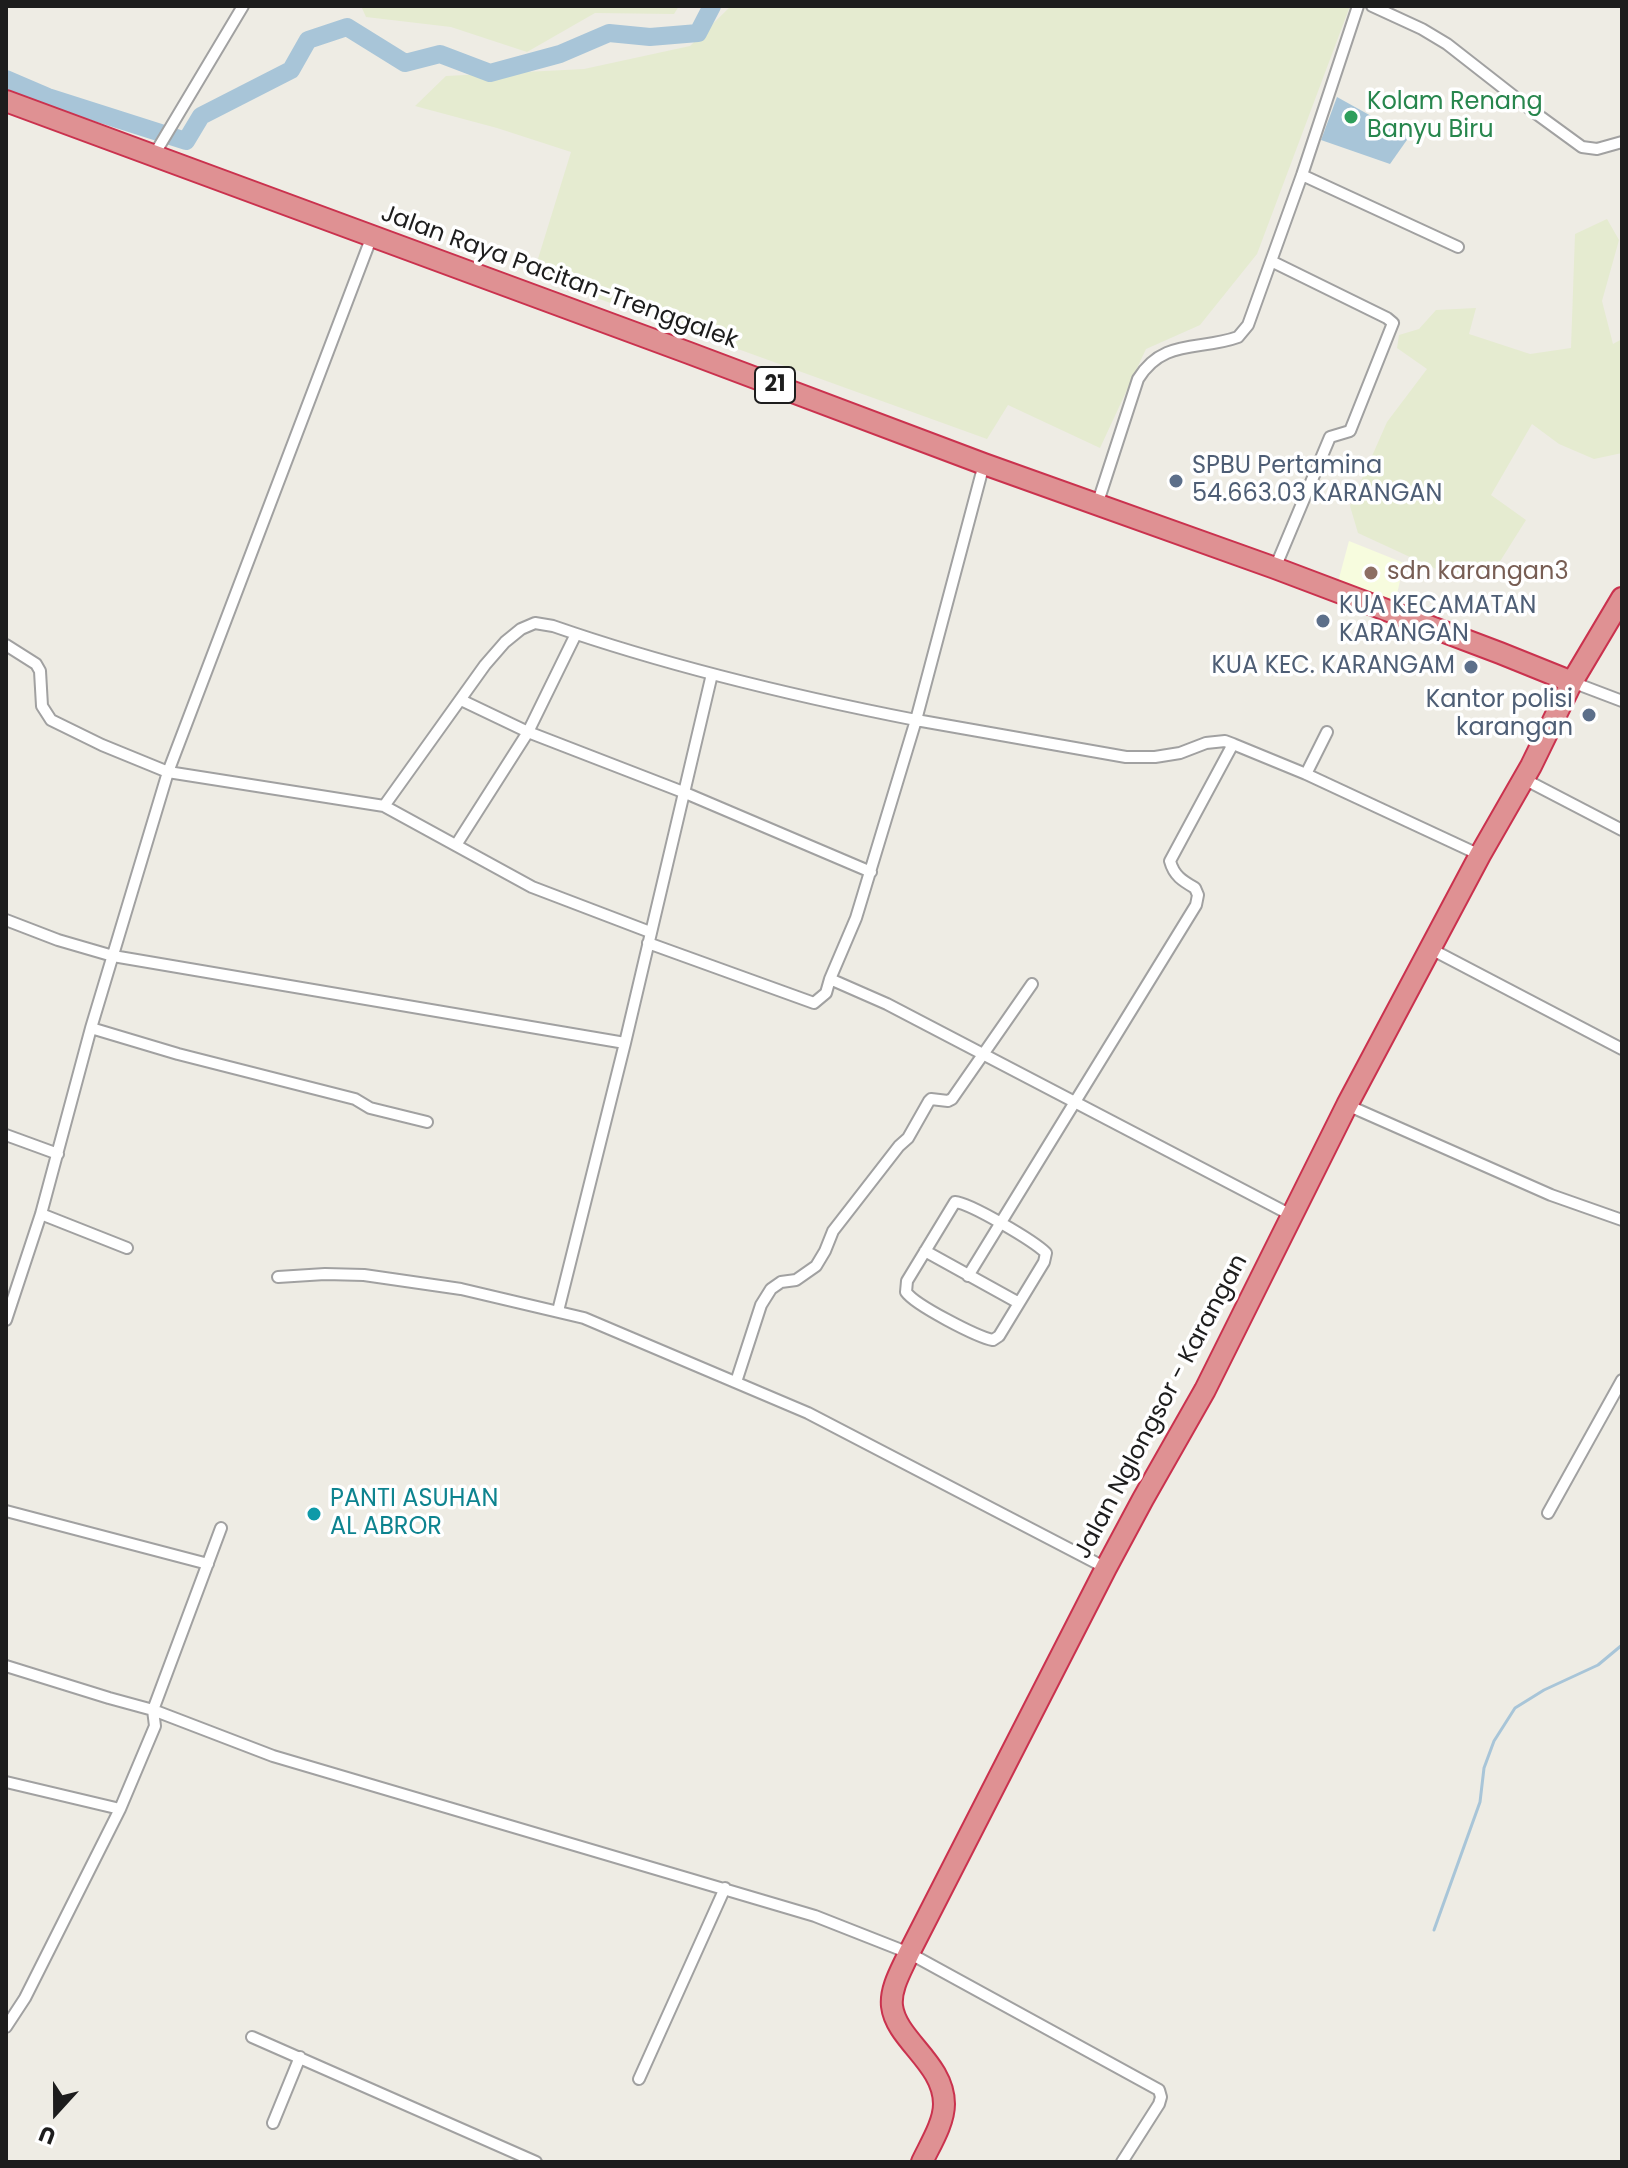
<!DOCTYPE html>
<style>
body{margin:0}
#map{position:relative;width:1628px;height:2168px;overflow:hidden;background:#eeece4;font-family:Poppins,sans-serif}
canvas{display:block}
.frame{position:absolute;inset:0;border:8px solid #1d1d1d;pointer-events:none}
.north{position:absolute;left:16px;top:2072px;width:80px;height:80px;-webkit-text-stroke:6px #fff;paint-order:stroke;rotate:201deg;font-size:22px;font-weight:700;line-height:32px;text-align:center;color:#1d1d1d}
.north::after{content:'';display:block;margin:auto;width:28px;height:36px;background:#1d1d1d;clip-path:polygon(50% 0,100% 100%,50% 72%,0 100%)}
</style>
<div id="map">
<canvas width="1628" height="2168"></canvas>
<div class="frame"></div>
<div class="north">U</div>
</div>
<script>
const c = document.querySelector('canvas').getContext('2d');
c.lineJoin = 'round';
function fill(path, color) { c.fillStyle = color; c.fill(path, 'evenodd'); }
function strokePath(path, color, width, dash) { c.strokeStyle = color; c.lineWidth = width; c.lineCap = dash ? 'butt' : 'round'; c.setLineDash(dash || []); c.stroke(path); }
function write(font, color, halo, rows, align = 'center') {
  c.font = font + ' Poppins,sans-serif'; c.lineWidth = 7; c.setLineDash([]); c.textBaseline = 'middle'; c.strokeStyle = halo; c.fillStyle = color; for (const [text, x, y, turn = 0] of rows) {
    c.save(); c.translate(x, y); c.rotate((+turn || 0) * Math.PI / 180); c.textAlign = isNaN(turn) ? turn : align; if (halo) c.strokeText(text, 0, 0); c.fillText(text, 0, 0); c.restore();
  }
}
fill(new Path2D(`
 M1349,541L1404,563L1395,603L1338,582Z`), '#f7fcde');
fill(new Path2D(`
 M361,6H679L674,14L595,13L527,52L451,27L366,17Z
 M731,6H1350L1257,254L1200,325L1146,349L1100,448L1008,405L987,439L533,275L571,152L497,128L415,106L446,76L584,69L690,46Z
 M1607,219L1619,240L1602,301L1613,344L1622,339V453L1594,459L1559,444L1532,424L1491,495L1526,520L1487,582L1436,569L1358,533L1350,506L1387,422L1427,369L1397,348L1399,335L1419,329L1436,310L1476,308L1469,334L1530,354L1571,348L1575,234Z`), '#e5ebd0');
fill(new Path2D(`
 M1337,97L1409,137L1390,164L1321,140Z`), '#a8c5d8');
strokePath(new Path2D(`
 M1434,1930L1480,1802L1484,1768L1494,1741L1515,1708L1544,1690L1598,1665L1622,1645`), '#a8c5d8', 3);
strokePath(new Path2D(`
 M6,79L48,97L186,141L201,116L291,70L308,40L347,27L405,63L440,54L490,73L560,54L609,33L650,37L698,33L712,6`), '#a8c5d8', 18);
const street = new Path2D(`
 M1372,6L1422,29L1447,44L1534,112L1582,147L1597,149L1622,142
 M154,155L243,6
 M1302,175L1458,247
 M1271,261L1387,318L1393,323L1350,431L1330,437L1275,568
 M1097,505L1138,379C1163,338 1200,351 1238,337L1248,325L1302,175L1358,6
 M576,634L528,732L683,792L871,872
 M6,645L36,664L40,671L42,706L51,720L102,745L168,772L372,236
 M1572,682L1622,701
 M1306,774L1327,732
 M1524,779L1622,830
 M384,806L532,887L650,932
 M456,845L528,732L461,700
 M6,920L58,940L113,956L625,1043
 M648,943L814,1003L826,993L830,979
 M1431,949L1622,1049
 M91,1028L178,1054L355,1099L370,1108L427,1122
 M1347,1105L1551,1195L1622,1220
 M6,1135L58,1154
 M955,1202C970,1203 1034,1241 1046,1253L1044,1262L999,1336L993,1340C977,1337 915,1305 906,1292L907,1281Z
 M41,1214L127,1248
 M1291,1215L887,1004L830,979L856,918L916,720L1126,757H1155L1180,753L1206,743L1225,741L1233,744L1306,774L1480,855
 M925,1251L1019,1303
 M968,1276L1196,905L1198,895L1195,888C1183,881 1174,876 1170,861L1233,744
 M278,1277L325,1274L364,1275L461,1289L584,1318L808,1413L1106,1568
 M558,1311L625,1043L712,674
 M6,1320L41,1214L91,1028L168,772L384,806L485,665L505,642L521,629L535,623L553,626C671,667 793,696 916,720L984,464
 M736,1382L761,1305L771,1289L781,1282L796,1280L816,1266L825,1251L833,1231L899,1146L908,1138L929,1101L931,1099L948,1101L952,1099L1032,984
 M6,1511L208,1564
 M1548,1513L1622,1380
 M6,1666L109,1698L153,1710L273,1756L815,1916L909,1953L1159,2090L1161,2097L1159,2104L1122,2162
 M6,1782L120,1809
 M6,2027L25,1998L120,1809L155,1726L153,1710L221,1528
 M252,2037L536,2162
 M639,2079L725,1888
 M273,2123L300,2057`);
const highway = new Path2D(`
 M6,101L689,353L984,464L1275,568L1500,653L1572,682
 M922,2162C930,2145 944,2123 944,2104C944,2063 896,2040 892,2006C890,1988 902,1969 909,1953L1106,1568L1143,1499L1205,1390L1347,1105L1480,855L1531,766L1572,682L1622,598`);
strokePath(street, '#a1a1a1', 14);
strokePath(highway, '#ca324e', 24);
strokePath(street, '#fff', 10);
strokePath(highway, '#df9193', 20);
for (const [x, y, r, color] of [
 [1351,117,8,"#2e9e5b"],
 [1176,481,8,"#5c6f8a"],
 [1371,573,8,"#8d6e63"],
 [1323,621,8,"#5c6f8a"],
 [1471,667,8,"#5c6f8a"],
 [1589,715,8,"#5c6f8a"],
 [314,1514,8,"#0f9aa8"]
]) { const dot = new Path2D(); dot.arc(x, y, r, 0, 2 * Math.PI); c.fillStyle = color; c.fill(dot); strokePath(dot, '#fff', 3); }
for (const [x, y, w] of [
 [775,385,40]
]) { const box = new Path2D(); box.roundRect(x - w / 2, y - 18, w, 36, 6); c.fillStyle = '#fff'; c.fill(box); strokePath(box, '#1d1d1d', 2); }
write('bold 22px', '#1d1d1d', null, [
 ["21",775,385]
]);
write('24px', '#27864d', '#fff', [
 ["Kolam Renang",1367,103],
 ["Banyu Biru",1367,131]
], 'left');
write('24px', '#1d1d1d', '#fff', [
 ["Jalan Raya Pacitan-Trenggalek",559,278,20],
 ["Jalan Nglongsor - Karangan",1162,1407,-62]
]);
write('24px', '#4e5e75', '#fff', [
 ["SPBU Pertamina",1192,467],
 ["54.663.03 KARANGAN",1192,495],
 ["KUA KECAMATAN",1339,607],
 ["KARANGAN",1339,635],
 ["KUA KEC. KARANGAM",1455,667,"right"],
 ["Kantor polisi",1573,701,"right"],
 ["karangan",1573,729,"right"]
], 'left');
write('24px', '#785e54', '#fff', [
 ["sdn karangan3",1387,573]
], 'left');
write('24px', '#0d838f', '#fff', [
 ["PANTI ASUHAN",330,1500],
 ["AL ABROR",330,1528]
], 'left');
</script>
